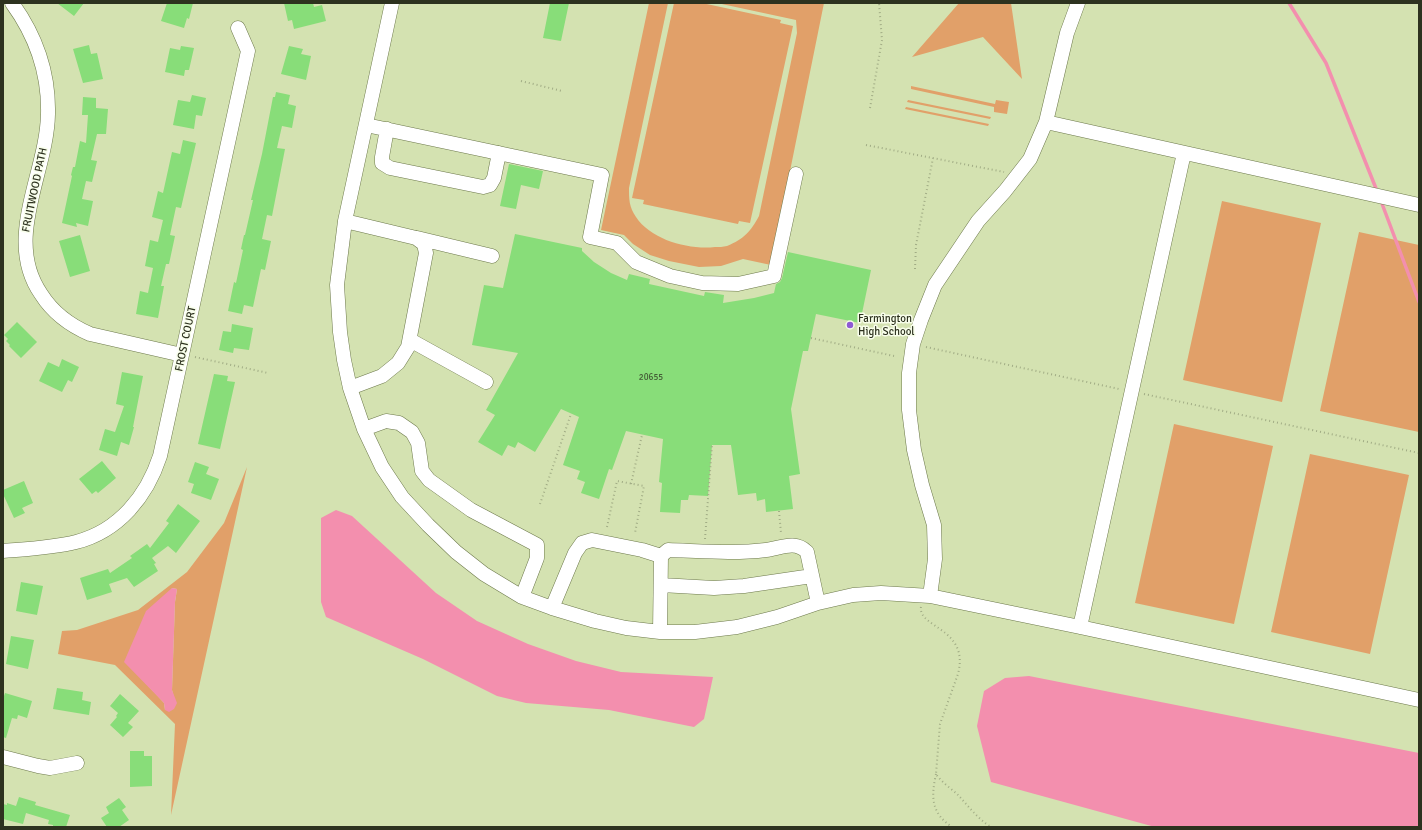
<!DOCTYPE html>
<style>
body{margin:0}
#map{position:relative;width:1422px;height:830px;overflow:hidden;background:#d4e2b1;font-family:Signika,sans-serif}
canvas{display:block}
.frame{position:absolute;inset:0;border:4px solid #2d321f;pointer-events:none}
</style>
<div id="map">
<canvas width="1422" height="830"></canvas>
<div class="frame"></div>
</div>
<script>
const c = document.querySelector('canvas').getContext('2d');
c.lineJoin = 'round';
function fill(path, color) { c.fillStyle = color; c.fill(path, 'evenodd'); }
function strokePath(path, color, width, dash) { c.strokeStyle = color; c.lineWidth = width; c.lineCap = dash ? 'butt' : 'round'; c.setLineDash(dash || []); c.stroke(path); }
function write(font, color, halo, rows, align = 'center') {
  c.font = font + ' Signika,sans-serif'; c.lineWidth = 3; c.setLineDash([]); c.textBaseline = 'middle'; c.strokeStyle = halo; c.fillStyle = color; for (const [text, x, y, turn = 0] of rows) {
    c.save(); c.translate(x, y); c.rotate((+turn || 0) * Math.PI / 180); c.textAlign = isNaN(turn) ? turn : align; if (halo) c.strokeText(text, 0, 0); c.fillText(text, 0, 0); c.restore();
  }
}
fill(new Path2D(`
 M649,3H668L629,188C629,199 629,207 636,217C651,240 689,250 715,247C719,247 723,247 727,246C744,239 751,231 759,216L797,33L796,20L717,3H824L771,265L743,259L721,266L699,267L669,261L650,255L633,244L624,235L601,230Z
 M674,3H702L781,20L780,23L793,26L750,223L739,221L738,224L643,204L644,200L632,198Z
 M959,3H1011L1022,79L983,37L912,57Z
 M911,86L995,104L996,100L1009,102L1007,114L994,112V107L911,89Z
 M908,100L991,117L990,119L907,102Z
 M906,107L989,124L988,126L905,109Z
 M1222,201L1321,223L1282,402L1183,380Z
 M1359,232L1419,245V432L1320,411Z
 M1174,424L1273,446L1234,624L1135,603Z
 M1310,454L1409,475L1370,654L1271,632Z
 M247,467L171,815L175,724L115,665L58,654L62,631L77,630L138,610L187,572L224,523ZM172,588L177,589L175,602L172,690L174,698L165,710L164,703L145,682Z`), '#e1a069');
fill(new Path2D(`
 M336,510L352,516L436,593L477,621L528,644L576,661L621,672L713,677L704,719L694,727L609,710L526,703L497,696L423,659L326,617L321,602V518Z
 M172,588L177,589L175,602L172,690L177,703L174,709L169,712L165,710L164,703L124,662L146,611Z
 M1029,676L1419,753V827H1155L991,782L977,726L984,691L1005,678Z`), '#f38fae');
strokePath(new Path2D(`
 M1289,3L1326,63L1377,191
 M1381,201L1419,302`), '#f38fae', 3.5);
fill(new Path2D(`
 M57,3H84L74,16Z
 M167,3H193L189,19L187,18L184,28L161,21Z
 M284,3H313L314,7L322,5L326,21L294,29L292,20L288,21Z
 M550,3H569L561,41L543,38Z
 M89,45L91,54L97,53L103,79L83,83L73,49Z
 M181,46L194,48L189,70H185L184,76L165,72L170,48L180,50Z
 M289,46L303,49L301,54L311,56L306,80L281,74Z
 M276,92L290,95L288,104L296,106L292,128L282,126L277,148L285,149L272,216L267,215L262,239L271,241L265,270L261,269L253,307L244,305L242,314L228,311L234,282L236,283L243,250L241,249L244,235H245L253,200H251L262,154L273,97H275Z
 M192,95L206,98L202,116L196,115L194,129L173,125L178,100L190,102Z
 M83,97L96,98V108L108,109L106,134H97L91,160L97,161L92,182L86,181L82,199L93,201L88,226L76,223L77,227L62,223L72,176L71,175L73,167H75L80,141L86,143L88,115H82Z
 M183,140L196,143L181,208L176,207L170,235L175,236L169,264H166L161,286H164L158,318L136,314L140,291L148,293L153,268L145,266L150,240L158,242L163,220L152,217L158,191L163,193L172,152L180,154Z
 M509,164L543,171L539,189L521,185L516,209L500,206Z
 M515,234L582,248V251L594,262L611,273L627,280L629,274L650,279L649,284L704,296L705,292L724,295L723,303L754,298L774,293L776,284L780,282L782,278L788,252L871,270L860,323L816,314L808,351H803L791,409L800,474L789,476L793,509L766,512L765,499L757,501L756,493L738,495L731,445H712L708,496L689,495L688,500H681L680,513L660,512L662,483L659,482L663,439L626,431L612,470L609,469L599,499L581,493L585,482L577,479L580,471L563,465L579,417L561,409L535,452L518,442L515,448L508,445L502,456L478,442L495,415L486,410L518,353L472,345L484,285L503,288Z
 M80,235L90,271L70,277L59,241Z
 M17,322L37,342L21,358L9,346L10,345L6,341L8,339L4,335Z
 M232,324L253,328L249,350L234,348L233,353L219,350L223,331L231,332Z
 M62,359L79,367L72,382L68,380L62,392L39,381L48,362L59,367Z
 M122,372L143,376L133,427H134L129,445L121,442L117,456L99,450L105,429L115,432L124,406L116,404Z
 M214,374L228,376L227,381L235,382L220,449L198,444Z
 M102,461L116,478L98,493L96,491L92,494L79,479Z
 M195,462L209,467L206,474L219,479L211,500L191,493L194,484L188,482Z
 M24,481L33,503L22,508L25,513L14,518L3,494V490Z
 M178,504L200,521L176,553L168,546L152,558L156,563L154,564L158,571L134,587L127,578L109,584L112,592L87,600L80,578L108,569L110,573L132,558L130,556L147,544L150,548L169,523L166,521Z
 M21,582L43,586L37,615L16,611Z
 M11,636L34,640L28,669L6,664Z
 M57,688L83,692L82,700L91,702L89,715L53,709Z
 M5,693L32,701L27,718L18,715L17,719L12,718L6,738L3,737V699Z
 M120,694L139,711L128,723L133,727L123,737L110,725L117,717L116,716L118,713L110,706Z
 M130,751H144V756H152V786L130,787Z
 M19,797L36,802L35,805L70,815L66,827H53V825L48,824L49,820L26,813L23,824L3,819V804L7,805V803L16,806Z
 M119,798L126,807L122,810L129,820L119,827H107L101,818L109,813L106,807Z`), '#88dd79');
const minor = new Path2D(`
 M12,3C36,36 49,73 48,114C47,173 3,239 41,294C53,313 69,325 90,334L182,355
 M392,3L345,221L337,285L340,332L344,360L350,388L364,429L382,467L402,497L428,525L456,552L484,574L522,597L552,608L595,621L626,628L660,632H695L737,627L777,617L818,603L853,595L881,593L930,596L1080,627L1419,700
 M1078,3L1067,33L1046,122L1419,205
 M366,125L602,175L590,237L617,243L636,262L670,276L702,283L738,284L774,276L796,174
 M387,129L382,157V163L390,168L483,187L490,185L494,178L499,153
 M345,221L416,238L424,244L426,253L408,347L398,363L382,376L350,388
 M417,238L492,256
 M410,340L486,382
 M364,429L386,421L399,423L412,432L418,443L422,471L429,480L471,510L537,545V558L522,597
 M3,551C27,549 52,548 76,542C119,531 147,496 160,456L248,51L238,28
 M661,585L714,588L744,586L812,576
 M930,596L935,559L934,525L922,485L914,450L909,410V373L913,344L921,320L935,285L978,221L1005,191L1030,159L1046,122
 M552,608L575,553L582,543L592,540L642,550L661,556
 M1080,627L1184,153
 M660,632L661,556L668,550C701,551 734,554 766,550C781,548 795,540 807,552L818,603
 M3,757L38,766L50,768L77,763`);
strokePath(minor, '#6d794c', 15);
strokePath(new Path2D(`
 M521,81L562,91
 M870,108L882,40L879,3
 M866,145L1004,172
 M915,269L916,245L933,158
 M811,338L894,356
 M926,347L1119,389
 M195,357L268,373
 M1144,394L1419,453
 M631,484L642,435
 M540,504L571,414
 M779,511L781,533
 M607,527L617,481L644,486L635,533
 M705,539L712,445
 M921,607C918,628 970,628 958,674L940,724L936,774C942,783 952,789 959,796C969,807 978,819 991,827
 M936,774C931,797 931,813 952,827`), '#a1ac85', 2, [1, 3]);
strokePath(minor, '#fff', 14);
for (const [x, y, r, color] of [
 [850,325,4,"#8e5bd3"]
]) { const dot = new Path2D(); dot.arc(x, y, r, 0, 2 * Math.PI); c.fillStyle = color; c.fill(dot); strokePath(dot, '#f8feeb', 1.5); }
write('9px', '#445d36', null, [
 ["20655",651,378]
]);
write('11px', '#2d321f', '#f8feeb', [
 ["FRUITWOOD PATH",35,190,-78],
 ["FROST COURT",186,339,-78]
]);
write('11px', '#2d321f', '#f8feeb', [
 ["Farmington",858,319],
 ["High School",858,332]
], 'left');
</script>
